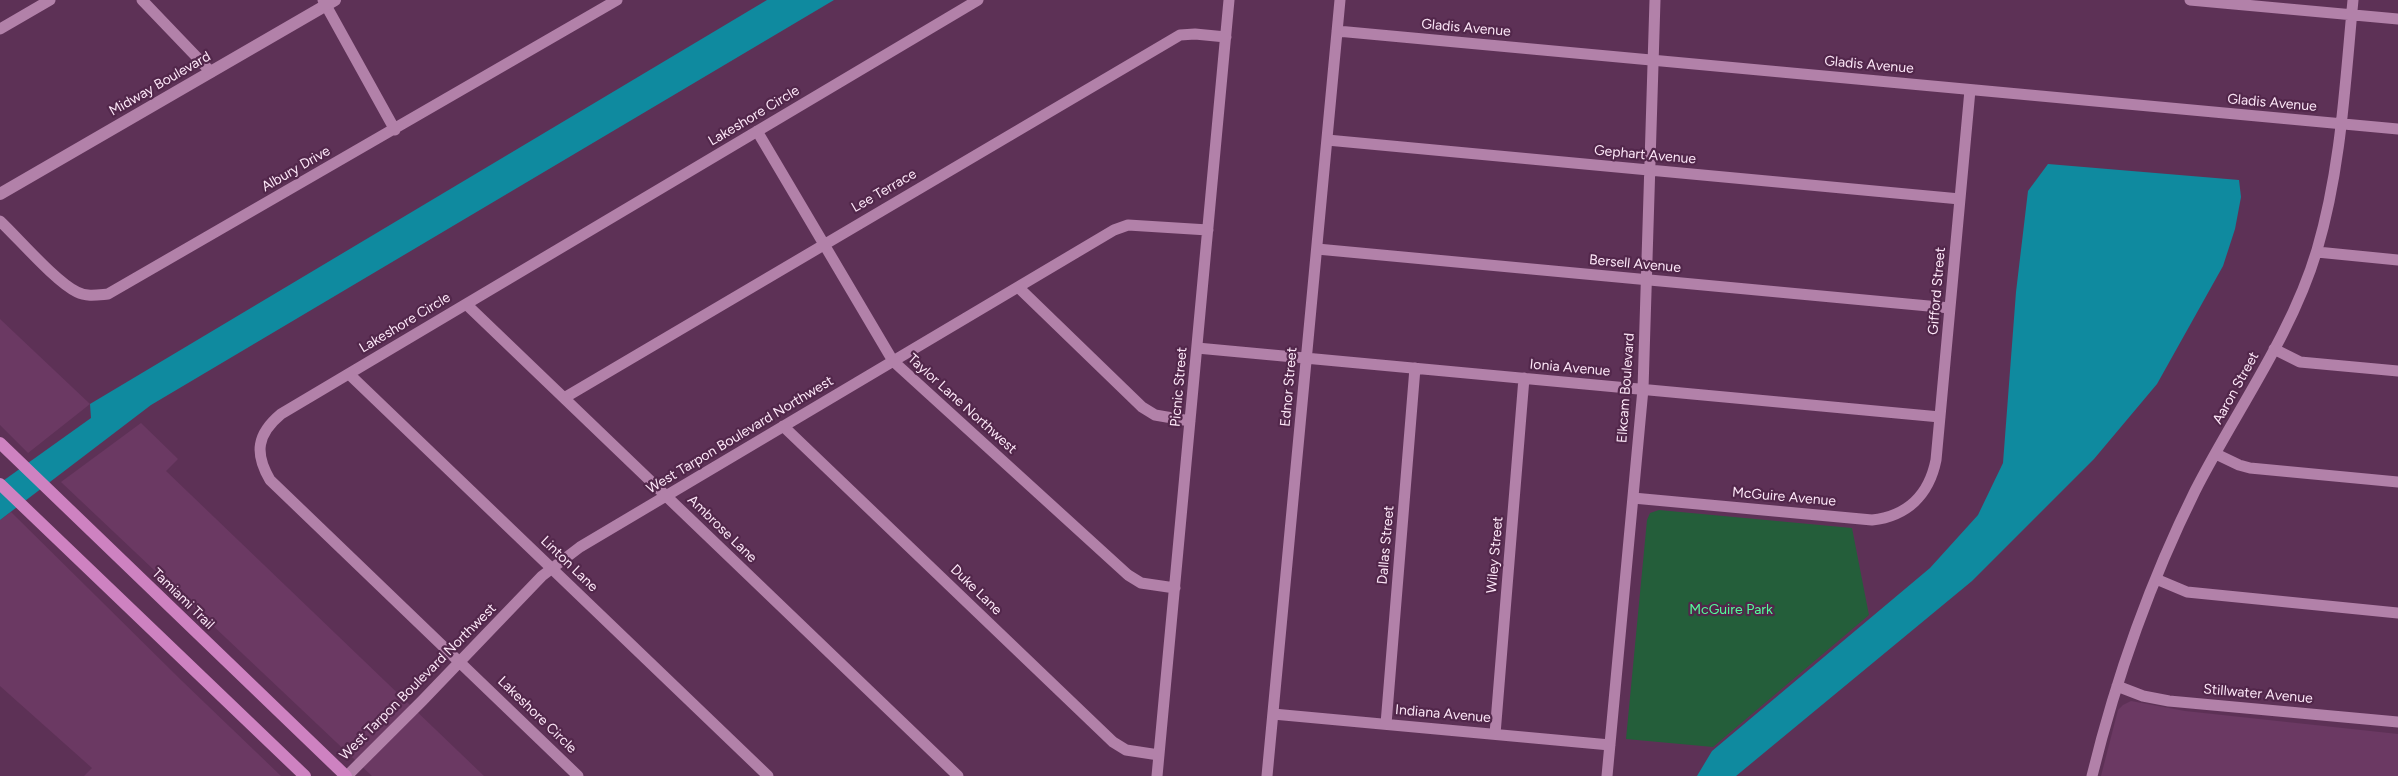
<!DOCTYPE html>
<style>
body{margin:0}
canvas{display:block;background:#5d3156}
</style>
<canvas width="2398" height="776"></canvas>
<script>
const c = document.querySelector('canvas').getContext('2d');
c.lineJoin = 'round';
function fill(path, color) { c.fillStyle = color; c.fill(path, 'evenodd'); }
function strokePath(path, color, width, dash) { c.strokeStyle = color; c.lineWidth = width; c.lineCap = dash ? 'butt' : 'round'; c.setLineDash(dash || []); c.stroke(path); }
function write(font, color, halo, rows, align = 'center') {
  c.font = font + ' Figtree,sans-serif'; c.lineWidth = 4.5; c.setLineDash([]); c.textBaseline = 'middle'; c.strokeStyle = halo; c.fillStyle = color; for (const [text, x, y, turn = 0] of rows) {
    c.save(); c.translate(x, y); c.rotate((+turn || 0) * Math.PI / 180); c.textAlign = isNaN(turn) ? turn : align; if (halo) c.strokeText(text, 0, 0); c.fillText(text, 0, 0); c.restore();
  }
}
fill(new Path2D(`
 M0,319L90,404L28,453L0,425Z
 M141,423L178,459L166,471L484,776H372L61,482Z
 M11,512L182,681L281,776H84L92,768L0,686V520Z
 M2131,701L2185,711L2398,734V776H2101L2118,710L2123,705Z`), '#6b3963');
fill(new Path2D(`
 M1659,510L1852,528L1869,615L1713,747L1626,739L1647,520L1650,513Z`), '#245e3a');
fill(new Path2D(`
 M767,0H834L151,405L0,520V483L91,418L90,404Z
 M2048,164L2239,180L2241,197L2235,229L2223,266L2157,384L2094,459L1972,581L1736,776H1697L1712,751L1930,568L1978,515L2003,463L2016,292L2028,191Z`), '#0f8a9f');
strokePath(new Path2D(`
 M142,0L211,72
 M323,0L395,130
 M2190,0L2398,19
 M0,29L50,0
 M1337,31L2398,129
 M757,131L893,361L1128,575L1141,583L1175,588
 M1327,140L1960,199
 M0,221C19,239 56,282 77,292C87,297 97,295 108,294L617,0
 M1317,249L1950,308
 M2317,252L2398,260
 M1018,287L1142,407L1155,415L1190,421
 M466,304L958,776
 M1197,348L1940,417
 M2274,349L2300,362L2398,371
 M349,374L768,776
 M564,398L1180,35L1195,34L1226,37
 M783,426L1113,742L1126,750L1159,755
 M2216,454L2239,465L2250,468L2398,482
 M1633,498L1872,520C1907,516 1929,495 1936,460L1970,90
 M2156,579L2187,592L2398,613
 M2117,686L2143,696L2169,701L2398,722
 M1273,714L1610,745
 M1386,724L1415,368
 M1495,734L1524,378
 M347,776L422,701L542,576L580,547L1114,230L1128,225L1208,230
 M578,776L270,480C254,453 257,434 281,414L978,0
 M1157,776L1229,0
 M1267,776L1340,0
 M1607,776L1643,389L1655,0
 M2092,776C2116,678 2150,582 2195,491C2235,412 2291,337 2317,250C2341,169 2345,84 2353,0`), '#b281a9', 11);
strokePath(new Path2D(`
 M0,194L335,0`), '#b281a9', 12);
strokePath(new Path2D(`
 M0,443L346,776
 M0,484L305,776`), '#ce82c1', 12);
write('14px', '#fde7f8', '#52274b', [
 ["Gladis Avenue",1466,28,5],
 ["Gladis Avenue",1869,65,5],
 ["Midway Boulevard",160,84,-30],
 ["Gladis Avenue",2272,103,5],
 ["Lakeshore Circle",754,116,-31],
 ["Gephart Avenue",1645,155,5],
 ["Albury Drive",296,169,-30],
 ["Lee Terrace",884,191,-30],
 ["Bersell Avenue",1635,264,5],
 ["Gifford Street",1937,291,-85],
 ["Lakeshore Circle",405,323,-31],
 ["Ionia Avenue",1570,368,5],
 ["Picnic Street",1179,387,-85],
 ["Ednor Street",1289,387,-85],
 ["Elkcam Boulevard",1626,388,-86],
 ["Aaron Street",2236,388,-61],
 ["Taylor Lane Northwest",962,404,42],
 ["West Tarpon Boulevard Northwest",740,435,-31],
 ["McGuire Avenue",1784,497,5],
 ["Ambrose Lane",722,529,44],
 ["Dallas Street",1386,545,-85],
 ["Wiley Street",1495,555,-85],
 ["Linton Lane",569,564,44],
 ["Duke Lane",976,590,44],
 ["Tamiami Trail",183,599,44],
 ["West Tarpon Boulevard Northwest",418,682,-45],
 ["Stillwater Avenue",2258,694,5],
 ["Indiana Avenue",1443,714,5],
 ["Lakeshore Circle",537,715,44]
]);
write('14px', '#53fe9a', '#52274b', [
 ["McGuire Park",1731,610]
]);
</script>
